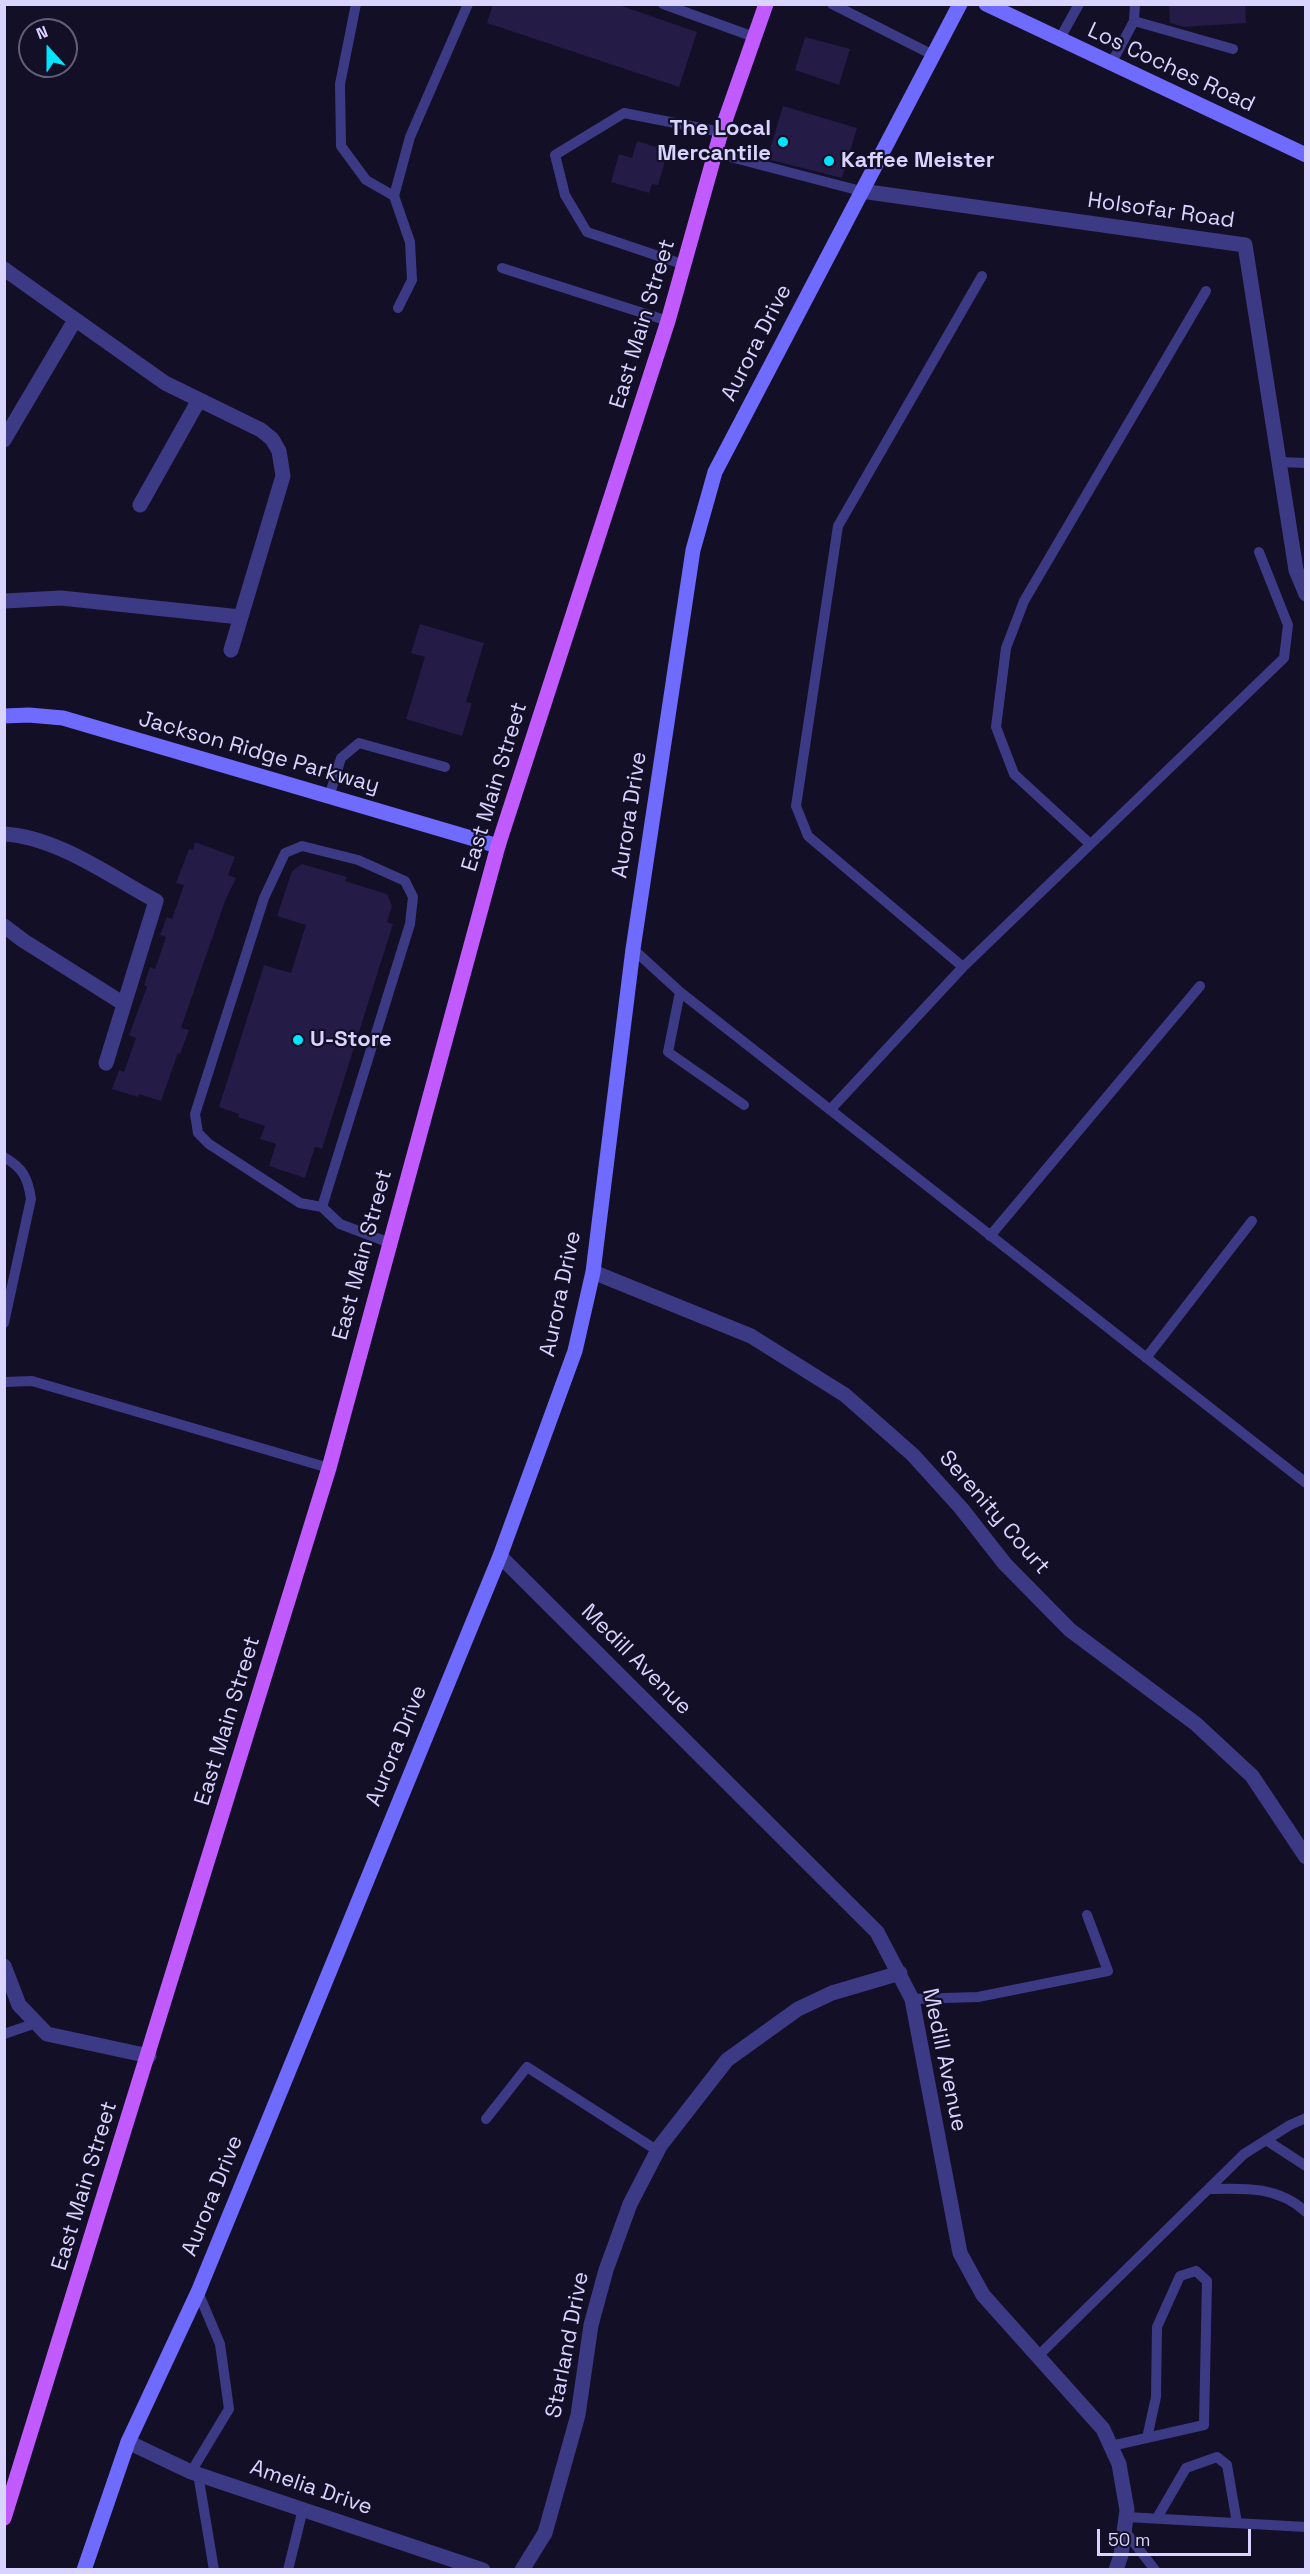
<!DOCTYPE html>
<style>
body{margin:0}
#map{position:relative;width:1310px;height:2574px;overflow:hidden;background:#130f26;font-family:"Space Grotesk",sans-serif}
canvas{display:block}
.frame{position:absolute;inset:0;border:6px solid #d9d4ff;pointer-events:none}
.north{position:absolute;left:18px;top:18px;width:60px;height:60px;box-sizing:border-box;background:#130f26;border:2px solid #625e7d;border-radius:50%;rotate:339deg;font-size:16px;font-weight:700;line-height:24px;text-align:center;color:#d9d4ff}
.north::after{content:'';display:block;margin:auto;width:21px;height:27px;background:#00e5ff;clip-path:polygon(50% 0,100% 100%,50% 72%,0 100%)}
.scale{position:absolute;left:1097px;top:2529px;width:154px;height:27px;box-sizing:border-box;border:3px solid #d9d4ff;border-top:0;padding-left:8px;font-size:18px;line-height:21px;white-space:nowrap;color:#d9d4ff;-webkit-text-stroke:4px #130f26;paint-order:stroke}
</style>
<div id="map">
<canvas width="1310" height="2574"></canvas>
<div class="frame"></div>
<div class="north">N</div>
<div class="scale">50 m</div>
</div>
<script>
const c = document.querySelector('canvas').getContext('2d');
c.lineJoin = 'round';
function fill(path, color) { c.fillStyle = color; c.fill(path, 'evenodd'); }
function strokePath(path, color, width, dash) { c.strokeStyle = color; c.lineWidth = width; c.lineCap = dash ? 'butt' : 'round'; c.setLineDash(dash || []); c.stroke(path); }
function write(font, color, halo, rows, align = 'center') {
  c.font = font + ' "Space Grotesk",sans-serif'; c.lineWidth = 4.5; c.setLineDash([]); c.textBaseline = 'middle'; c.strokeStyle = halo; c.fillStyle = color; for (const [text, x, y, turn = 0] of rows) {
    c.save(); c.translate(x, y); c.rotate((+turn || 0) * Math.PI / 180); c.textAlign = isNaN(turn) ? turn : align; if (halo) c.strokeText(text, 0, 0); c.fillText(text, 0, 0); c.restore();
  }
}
fill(new Path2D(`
 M493,4H616L697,32L679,87L487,23Z
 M1169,4H1245L1246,23L1184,27L1170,23Z
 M805,37L850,49L839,85L795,70Z
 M783,106L857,128L842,178L767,159Z
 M637,141L668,151L658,185L652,184L649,193L611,182L619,154L632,158Z
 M420,624L484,643L466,702L472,703L462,736L406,719L425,657L411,653Z
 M195,842L235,857L228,875L236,878L225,901L181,1028L189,1030L180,1054L178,1053L161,1101L139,1094L138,1097L112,1089L119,1070L124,1072L136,1038L129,1035L147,987L144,985L150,967L155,969L166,937L160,935L167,917L172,919L184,885L176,883L189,849L193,850Z
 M302,864L347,877L345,881L387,894L392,906L387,922L393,924L322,1149L315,1147L305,1178L269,1166L276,1144L260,1139L265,1126L238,1117L239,1114L219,1107L264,965L291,973L306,925L277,916L292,871Z`), '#241b47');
strokePath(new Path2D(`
 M356,4L340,84L341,146L366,180L394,196
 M663,4L754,37
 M832,4L933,55
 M1134,21L1135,4
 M1059,40L1079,4
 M1111,64L1134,21L1233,49
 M715,153L861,191
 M685,265L587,232L565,195L555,155L624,113L721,132
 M502,268L668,321
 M398,308L412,280L410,242L394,196L410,137L468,4
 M1279,462L1306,463
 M329,797L341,758L359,743L445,767
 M1089,843L1014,774L996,727L1006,648L1024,601L1206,291
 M633,949L680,992L1306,1483
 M963,967L808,836L796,806L838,526L982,276
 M680,992L668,1052L744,1105
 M830,1110L963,967L1284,658L1288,625L1259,552
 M4,1157C23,1168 28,1178 31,1199L4,1323
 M322,1207L410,924L413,897L405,881L358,860L302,846L285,853L264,898L195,1114L198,1133L209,1144L300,1203L322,1207L340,1224L390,1243
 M990,1236L1200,986
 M1146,1358L1252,1221
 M4,1382L32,1381L329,1468
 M912,1999L978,1997L1108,1971L1087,1915
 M4,2034L36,2023
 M486,2119L527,2067L658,2151
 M1266,2140L1306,2166
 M1209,2189C1244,2188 1278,2186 1306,2212
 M1039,2355L1244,2154L1290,2125L1306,2118
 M1111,2446L1204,2425L1207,2281L1196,2271L1180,2276L1157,2327L1156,2397L1147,2438
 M191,2472L229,2409L220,2344L198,2292
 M198,2474L214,2570
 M1127,2517L1306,2527
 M1157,2518L1186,2468L1217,2457L1227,2465L1237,2523
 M1125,2531L1155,2570
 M288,2570L303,2509`), '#3d3a85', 10);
strokePath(new Path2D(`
 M861,191L1245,245L1296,570L1306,594
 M4,269L165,383L261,430L272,439L279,451L283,476L231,650
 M4,440L75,320
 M140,505L199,400
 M4,601L61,598L240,617
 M4,834C57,837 110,876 156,901L106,1063
 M4,926L24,941L124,1004
 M593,1272L751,1336L845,1395L913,1455L961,1508L1005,1564L1070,1630L1196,1724L1252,1776L1306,1857
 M500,1556L877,1932L912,1999L960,2253L983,2295L1103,2429L1119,2464L1127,2510L1121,2555L1116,2570
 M4,1966L19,2005L47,2034L149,2056
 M128,2442L191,2472L483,2570
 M522,2570L545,2533L578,2415L591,2325L606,2270L630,2204L660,2146L727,2060L798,2009L832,1993L900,1973`), '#3d3a85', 15);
strokePath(new Path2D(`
 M986,4L1306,155
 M4,716L29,715L63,718L498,846
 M84,2570L128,2442L198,2292L500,1556L575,1351L593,1272L633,949L693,550L715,472L960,4`), '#6f6bff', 15);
strokePath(new Path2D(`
 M4,2518L329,1468L498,846L668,321L721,132L766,4`), '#c25bff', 15);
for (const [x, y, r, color] of [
 [783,142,6,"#00e5ff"],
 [829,161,6,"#00e5ff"],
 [298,1040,6,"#00e5ff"]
]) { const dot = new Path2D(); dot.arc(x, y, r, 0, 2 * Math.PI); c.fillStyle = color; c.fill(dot); strokePath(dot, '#130f26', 2); }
write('22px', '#d9d4ff', '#130f26', [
 ["Los Coches Road",1171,68,25],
 ["Holsofar Road",1161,211,8],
 ["East Main Street",643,324,-73],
 ["Aurora Drive",757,343,-63],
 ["Jackson Ridge Parkway",259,753,16],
 ["East Main Street",495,787,-73],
 ["Aurora Drive",630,815,-81],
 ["East Main Street",363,1255,-75],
 ["Aurora Drive",561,1294,-78],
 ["Serenity Court",994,1513,49],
 ["Medill Avenue",636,1660,45],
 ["East Main Street",228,1721,-73],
 ["Aurora Drive",397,1746,-68],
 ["Medill Avenue",944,2060,78],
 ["East Main Street",85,2186,-73],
 ["Aurora Drive",213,2196,-68],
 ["Starland Drive",568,2345,-79],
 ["Amelia Drive",311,2488,19]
]);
write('bold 22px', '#d9d4ff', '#130f26', [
 ["The Local",771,129,"right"],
 ["Mercantile",771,154,"right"],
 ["Kaffee Meister",841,161],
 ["U-Store",310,1040]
], 'left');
</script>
